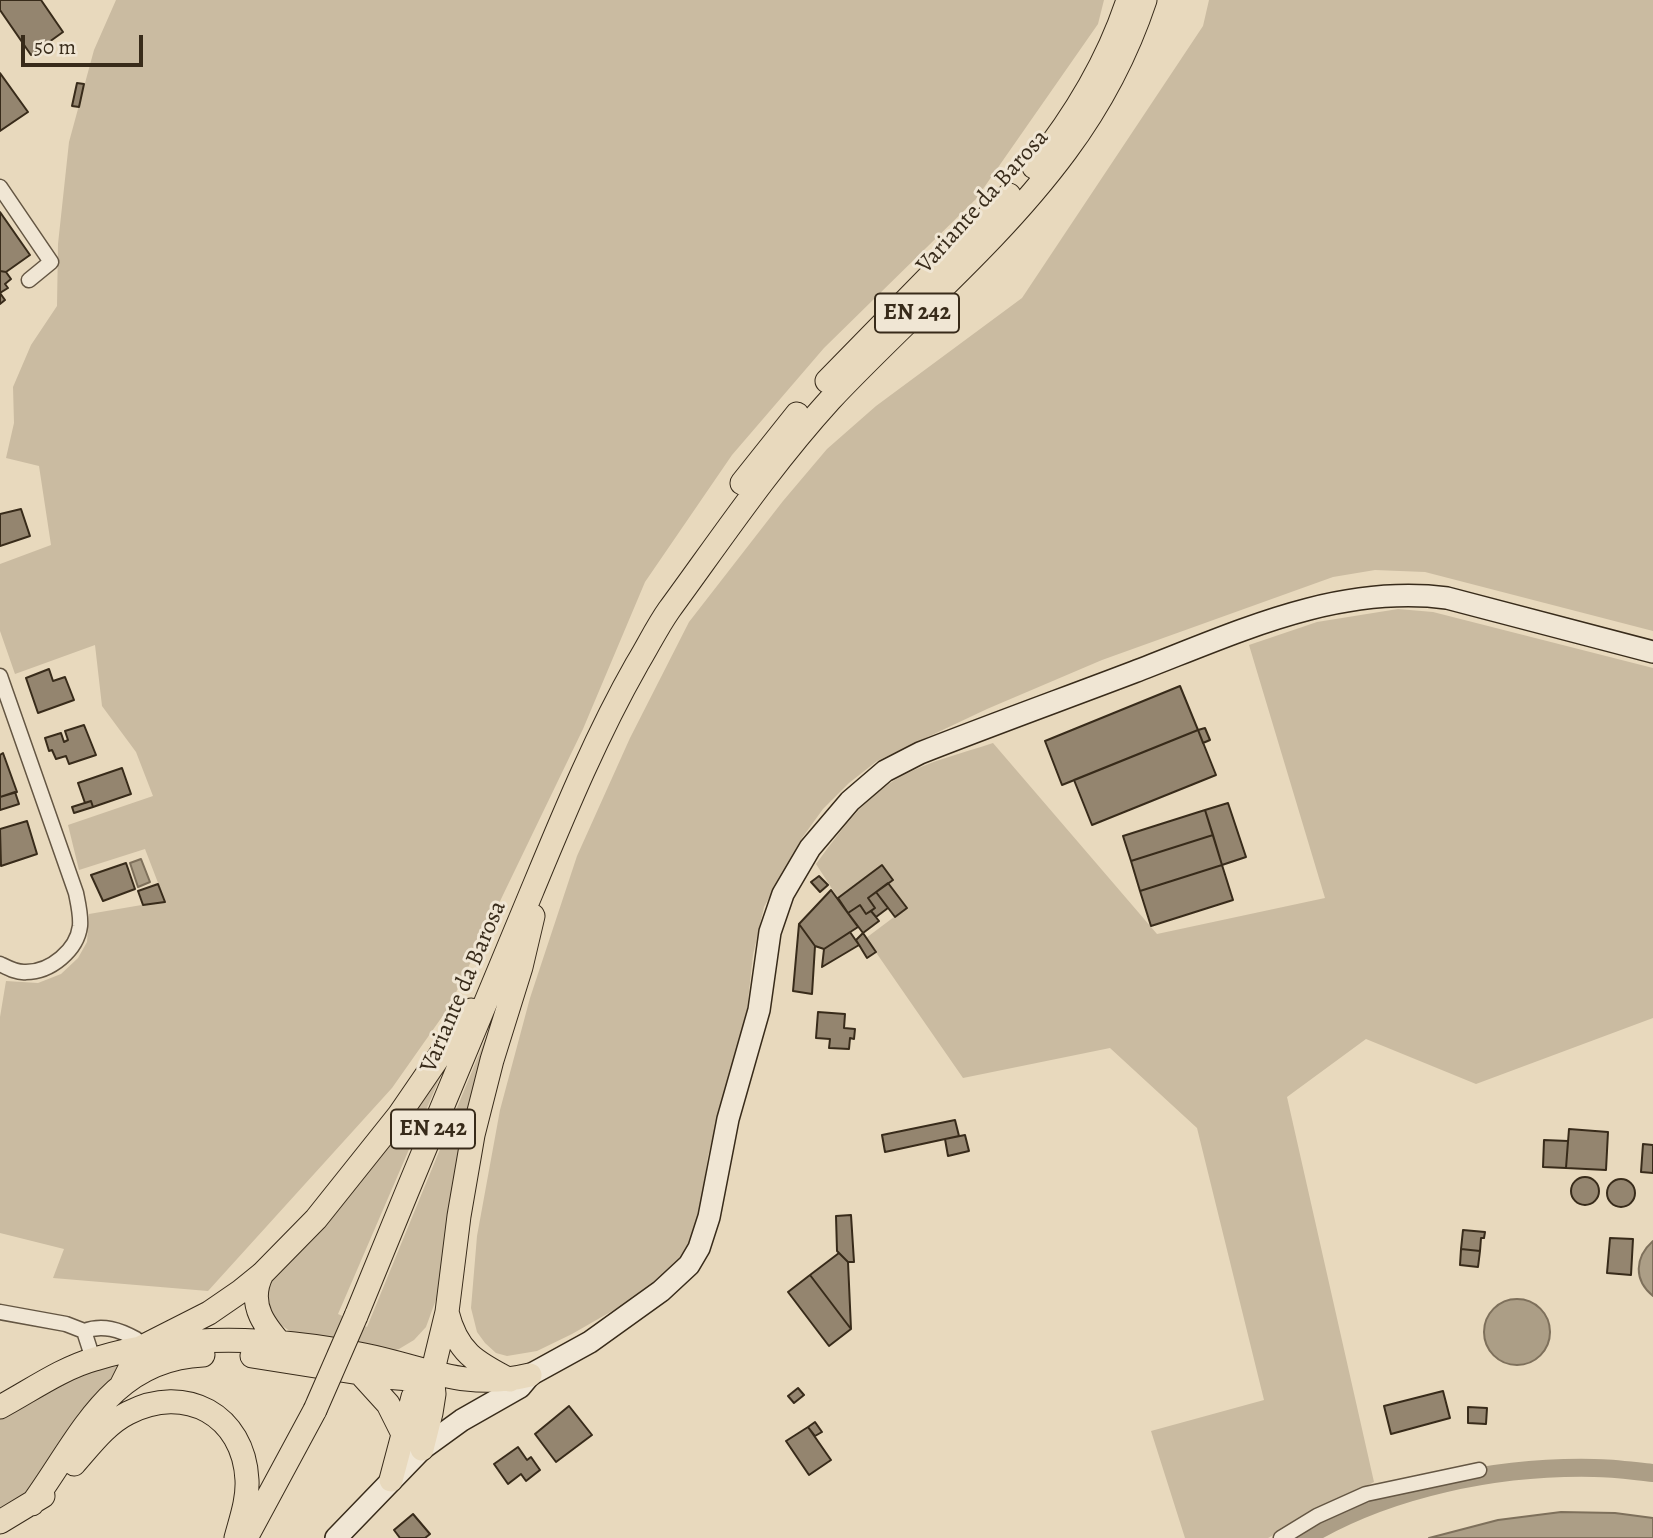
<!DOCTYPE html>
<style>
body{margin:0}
#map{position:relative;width:1653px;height:1538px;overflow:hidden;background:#e8d9bd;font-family:Alegreya,serif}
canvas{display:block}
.scale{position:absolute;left:21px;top:35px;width:122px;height:32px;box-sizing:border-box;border:4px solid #382b1a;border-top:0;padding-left:9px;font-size:21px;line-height:24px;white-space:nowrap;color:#382b1a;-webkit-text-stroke:5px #f0e6d4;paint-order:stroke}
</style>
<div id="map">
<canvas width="1653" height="1538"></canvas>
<div class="scale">50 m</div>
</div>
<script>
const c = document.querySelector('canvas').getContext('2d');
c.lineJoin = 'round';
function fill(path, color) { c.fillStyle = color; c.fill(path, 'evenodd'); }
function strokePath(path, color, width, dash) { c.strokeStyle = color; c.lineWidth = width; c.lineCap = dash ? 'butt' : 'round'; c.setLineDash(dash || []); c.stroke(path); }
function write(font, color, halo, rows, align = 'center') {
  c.font = font + ' Alegreya,serif'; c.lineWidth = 6; c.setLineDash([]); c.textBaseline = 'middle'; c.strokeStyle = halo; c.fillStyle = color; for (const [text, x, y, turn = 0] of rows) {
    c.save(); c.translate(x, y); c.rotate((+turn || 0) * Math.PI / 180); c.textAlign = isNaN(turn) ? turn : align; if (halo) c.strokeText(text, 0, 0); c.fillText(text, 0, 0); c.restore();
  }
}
fill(new Path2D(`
 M116,0H1104L1098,24L976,199L824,348L732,455L645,582L583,729L449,1007L392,1088L208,1291L53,1278L64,1249L0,1233V1017L6,981L38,983L61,974L78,958L87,942L89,914L165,901L145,849L79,870L68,825L153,796L136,752L102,706L95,645L15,674L0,631V564L51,545L39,466L6,458L14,423L13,387L31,345L57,306L58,244L69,142L94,50Z
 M1209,0H1653V631L1425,572L1375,570L1333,577L1102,660L987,709L877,761L849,783L823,809L802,838L764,907L753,955L747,1010L708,1156L700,1213L691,1245L665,1276L633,1299L572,1334L537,1351L507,1356L496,1353L485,1343L477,1332L471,1308L477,1236L500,1110L530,998L577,856L630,738L689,622L783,501L827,449L876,406L1022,298L1203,26Z
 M1398,609L1433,612L1653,668V1018L1476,1084L1366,1039L1287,1097L1374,1482L1268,1538H1185L1151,1431L1264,1400L1197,1128L1110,1048L963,1078L866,938L906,908L888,883L882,865L838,898L816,864C840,832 865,795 902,776C929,761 963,753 993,743L1157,934L1325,898L1249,645L1317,622Z
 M493,1020L438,1294L426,1327L414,1340L399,1349L392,1351L296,1335C271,1319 262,1312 270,1282L445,1066L338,1314L367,1327Z
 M126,1360L37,1485L0,1512V1418L97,1367Z`), '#cabba1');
const water = new Path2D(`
 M141,859L150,882L138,887L130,863Z
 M1653,1241V1296C1633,1280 1635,1257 1653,1241Z
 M1484 1332a33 33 0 1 1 66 0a33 33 0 1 1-66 0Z
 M1561,1512L1615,1513L1653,1518V1538H1429L1498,1520Z`);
fill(water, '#ac9e86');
strokePath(water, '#7e705b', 2);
strokePath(new Path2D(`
 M1305,1538C1388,1488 1497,1466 1594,1468C1614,1468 1633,1471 1653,1473`), '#ac9e86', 18);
const building = new Path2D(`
 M0,0H41L63,32L31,55L0,10Z
 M0,73L28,112L0,131Z
 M77,83L84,84L79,107L72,106Z
 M0,212L30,255L6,272L0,271Z
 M0,271L6,272L11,279L5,284L8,288L0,293L5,300L0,304Z
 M21,509L30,536L0,546V514Z
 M49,669L53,681L65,677L74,700L38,713L26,678Z
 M1180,686L1198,730L1062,785L1045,741Z
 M84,725L96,755L69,764L66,756L56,759L52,750L49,751L45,738L61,733L64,742L68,740L65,731Z
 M1205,728L1210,740L1203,743L1198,730Z
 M1198,730L1216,775L1092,825L1074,780Z
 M3,753L17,792L0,797V755Z
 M122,768L131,794L93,807L91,801L85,803L78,783Z
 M15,792L19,804L0,810V797Z
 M91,801L93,807L74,813L72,807Z
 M1228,803L1246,857L1222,865L1205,810Z
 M1205,810L1213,835L1131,861L1123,836Z
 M27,821L37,854L1,866L0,829Z
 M1213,835L1222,865L1140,891L1131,861Z
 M126,863L135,889L103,901L91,875Z
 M882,865L893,880L868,898L875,908L866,914L860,905L848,913L838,898Z
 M1222,865L1233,900L1151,926L1140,891Z
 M819,876L828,885L820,892L811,882Z
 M888,883L907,908L895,917L876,892Z
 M158,884L165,902L143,905L138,891Z
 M831,890L858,927L824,949L815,946L799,924Z
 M876,892L888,908L876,917L871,911L875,908L868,898Z
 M860,905L866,914L871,911L879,921L863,933L848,913Z
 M799,924L815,946L812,994L793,991Z
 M850,932L859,945L822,967L824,949Z
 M863,933L876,952L867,958L856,940Z
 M818,1012L845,1014L844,1028L855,1029L854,1039L850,1038L849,1049L829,1048L830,1039L816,1038Z
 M955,1120L959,1136L885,1152L882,1135Z
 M1569,1129L1608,1132L1606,1170L1566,1168Z
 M965,1135L969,1151L948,1156L945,1139Z
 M1544,1140L1568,1141L1566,1168L1543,1167Z
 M1643,1144L1653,1145V1173L1641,1172Z
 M1571 1191a14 14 0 1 1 28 0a14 14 0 1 1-28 0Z
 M1607 1193a14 14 0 1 1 28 0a14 14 0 1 1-28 0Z
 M851,1215L854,1262H848L837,1251L836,1216Z
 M1463,1230L1485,1232L1484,1238H1481L1480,1251L1461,1249Z
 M1610,1238L1633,1239L1631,1275L1607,1273Z
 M1461,1249L1480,1251L1478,1267L1460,1265Z
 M839,1253L848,1262L851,1329L810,1275Z
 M810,1275L851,1329L829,1346L788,1292Z
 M798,1388L804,1395L794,1403L788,1396Z
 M1443,1391L1450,1418L1391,1434L1384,1406Z
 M569,1406L592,1435L556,1462L535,1434Z
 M1468,1407L1487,1408L1486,1424L1468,1423Z
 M815,1422L822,1432L815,1436L808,1427Z
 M808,1427L831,1460L809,1475L786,1441Z
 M518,1447L527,1460L531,1457L540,1470L526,1481L521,1474L508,1484L494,1464Z
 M413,1514L430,1534L425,1538H400L394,1530Z`);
fill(building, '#94856f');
strokePath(building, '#382b1a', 2);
const street = new Path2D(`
 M0,187L51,262L29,280
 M0,676L76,893C78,903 81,915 80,926C77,950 51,972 26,972C17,973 8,968 0,964
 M0,1312L66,1324L84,1331C103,1324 120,1330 136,1339L140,1348
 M84,1331L93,1359
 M1281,1538L1317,1516L1366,1494L1479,1470`);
const secondary = new Path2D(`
 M336,1538L422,1449L462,1420L520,1387L530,1375L590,1342L661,1291L689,1265L699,1248L709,1217L728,1119L759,1010L770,932L783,894L810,848L850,801L885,771L920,753C991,725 1063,699 1134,672C1236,633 1336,584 1447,598L1653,652`);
const primary = new Path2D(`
 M1034,167C1074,117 1108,61 1128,0
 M827,381L1009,195
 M742,483L797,414
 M262,1274C246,1305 266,1328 287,1351
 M447,1312C457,1352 475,1362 510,1380
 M356,1316C414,1174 473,1032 532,891C564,814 596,736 637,664C648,646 657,627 669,610C721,539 770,466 830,400C908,317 998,243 1066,151C1100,105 1127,54 1145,0
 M252,1356L385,1377L410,1379L418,1377
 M358,1371L388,1404L403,1434
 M122,1384L140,1348L209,1313L241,1291L262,1274L316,1219L399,1115L471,1010
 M0,1407C30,1391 62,1368 95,1359C181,1333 276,1337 364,1355C425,1367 464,1391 530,1375
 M422,1449L431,1413L434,1394L432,1374L447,1312L459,1216L473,1135L492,1060L521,967L533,916
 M74,1464C90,1446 106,1424 128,1413C185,1383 244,1415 247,1480C248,1500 241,1519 236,1538
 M391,1480L413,1397L417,1389L432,1374
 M32,1504C80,1438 110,1359 203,1355
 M0,1522L43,1496
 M246,1538L315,1410`);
strokePath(street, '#645643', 17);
strokePath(secondary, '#382b1a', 24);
strokePath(primary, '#382b1a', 25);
strokePath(street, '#f0e6d4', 14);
strokePath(secondary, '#f0e6d4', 21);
strokePath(primary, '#e8d9bd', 23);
const primaryBridge = new Path2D(`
 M315,1410L356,1316`);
strokePath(primaryBridge, '#382b1a', 25, []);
strokePath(primaryBridge, '#e8d9bd', 23);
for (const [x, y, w] of [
 [917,313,84],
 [433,1129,84]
]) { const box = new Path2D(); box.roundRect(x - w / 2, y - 19.5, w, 39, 5); c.fillStyle = '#f0e6d4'; c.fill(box); strokePath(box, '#382b1a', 2); }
write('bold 23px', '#382b1a', null, [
 ["EN 242",917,313],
 ["EN 242",433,1129]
]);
write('24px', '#382b1a', '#f0e6d4', [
 ["Variante da Barosa",983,202,-48],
 ["Variante da Barosa",464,987,-67]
]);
</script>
